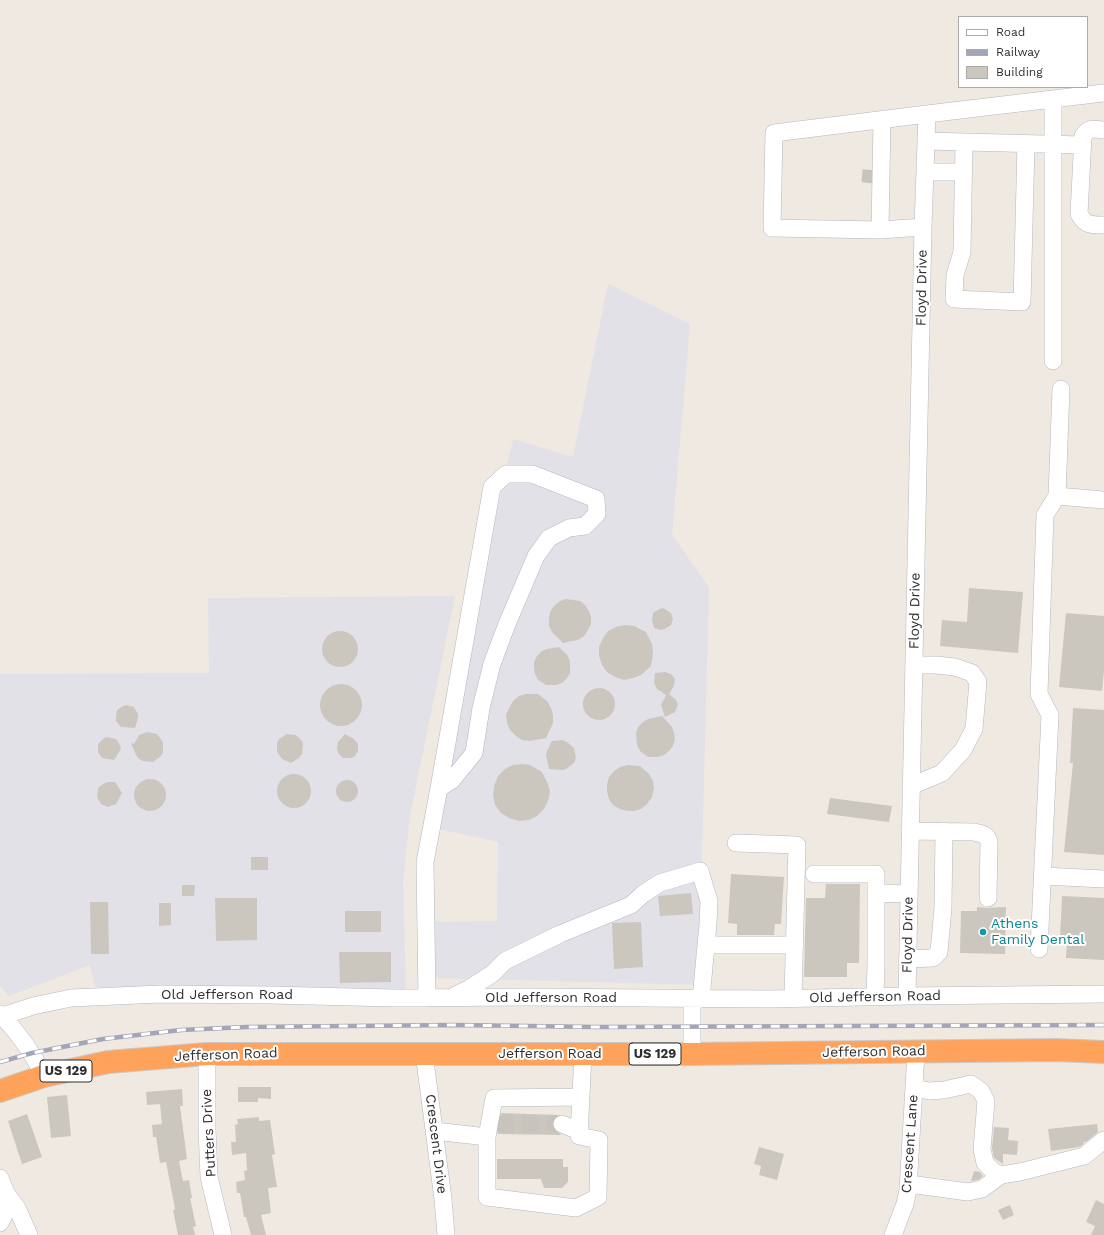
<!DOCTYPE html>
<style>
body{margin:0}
#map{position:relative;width:1104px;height:1235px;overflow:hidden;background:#efe9e1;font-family:"Work Sans",sans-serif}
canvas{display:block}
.legend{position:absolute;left:958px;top:16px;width:130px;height:72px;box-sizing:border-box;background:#fff;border:1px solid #ababab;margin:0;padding:5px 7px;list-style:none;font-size:12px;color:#2e2e2e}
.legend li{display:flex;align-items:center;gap:8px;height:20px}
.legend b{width:20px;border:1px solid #ababab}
</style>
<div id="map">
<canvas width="1104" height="1235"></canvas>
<ul class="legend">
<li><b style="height:5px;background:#fff"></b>Road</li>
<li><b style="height:5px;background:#a3a6b8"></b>Railway</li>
<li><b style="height:11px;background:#cbc7bf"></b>Building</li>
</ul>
</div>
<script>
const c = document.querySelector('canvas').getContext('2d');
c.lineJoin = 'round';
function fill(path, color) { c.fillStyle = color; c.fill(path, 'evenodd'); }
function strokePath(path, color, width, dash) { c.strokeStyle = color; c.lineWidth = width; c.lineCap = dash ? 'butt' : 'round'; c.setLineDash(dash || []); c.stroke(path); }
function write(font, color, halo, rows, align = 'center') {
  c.font = font + ' "Work Sans",sans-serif'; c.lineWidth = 4; c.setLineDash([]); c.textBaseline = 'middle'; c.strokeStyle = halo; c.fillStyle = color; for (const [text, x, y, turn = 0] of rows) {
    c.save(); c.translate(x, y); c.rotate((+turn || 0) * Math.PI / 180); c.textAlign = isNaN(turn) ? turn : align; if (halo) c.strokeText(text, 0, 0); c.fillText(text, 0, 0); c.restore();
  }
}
fill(new Path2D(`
 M608,284L690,324L672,535L709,587L702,858L708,985L431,978L423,922L497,921L498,842L425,826L513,439L573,457Z
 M455,596L410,816L403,881L406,991L194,987H95L90,965L9,996L0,986V674L209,673L208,598Z`), '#e3e1e8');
fill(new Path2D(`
 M969,588L1023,592L1018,653L940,646L942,620L967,622Z
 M566,599L580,601L585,605L589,611L591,617V624L588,630L584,636L578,640L563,643L552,632L549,626V619L550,612L554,606L560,601Z
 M662,608L665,609L671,613L673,619L671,625L665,629L661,630L654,628L652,620L653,613L656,611Z
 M1066,613L1104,616V671L1102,691L1059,687Z
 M625,625L634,626L646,632L652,644L653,653L651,666L641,675L633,678L624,680L615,677L607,672L602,665L599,656V647L603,638L608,631L616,627Z
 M322 649a18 18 0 1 1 36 0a18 18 0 1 1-36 0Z
 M559,647L568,656L570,662V673L567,678L562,683L556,685H546L538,680L535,674L534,668V662L537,656L542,651L547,649Z
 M665,672L671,674L675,679L674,686L669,694L676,700L678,705L675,712L665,717L661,705L666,695L657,689L654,683L655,673Z
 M320 705a21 21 0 1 1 42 0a21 21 0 1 1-42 0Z
 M583 704a16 16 0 1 1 32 0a16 16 0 1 1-32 0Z
 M526,694H538L547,701L551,708L553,715V723L546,738L530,741L522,740L516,736L510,730L507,723L506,715L509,708L513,701L519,696Z
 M126,705L134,707L138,714V718L135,728L121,727L116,721V717L117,710L123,706Z
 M1073,708L1104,710V855L1064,852L1073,763H1070Z
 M662,716L672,727L674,733L675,739L673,746L669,751L664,755L658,757H648L640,751L637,745L636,733L638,727L643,722L648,719Z
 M147,732L157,734L163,742V752L161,756L153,762L143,761L139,759L136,755L131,743L134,744L139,735Z
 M287,734L296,735L302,741L303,745L302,754L299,758L291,763L282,759L277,752V743L279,739Z
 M345,734L354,739L358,744V751L354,757L350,758H343L338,753L337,749L338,742Z
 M106,737L116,739L119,743L121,749L114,760L102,758L98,752V744L103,739Z
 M562,740L567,742L574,748L576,758L574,763L566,769L562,770L549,769L546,755L547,751L552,741Z
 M522,764L530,765L542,772L548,784L550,792L548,801L544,809L537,816L529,820L519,821L509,818L501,813L495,805L493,795L494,786L498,776L505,769L513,765Z
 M628,765L640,766L649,774L653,781L654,789L652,797L647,804L641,809L634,811H627L620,809L613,805L609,799L607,792V784L609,777L614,771L620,767Z
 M277 791a17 17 0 1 1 34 0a17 17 0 1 1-34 0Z
 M134 795a16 16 0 1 1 32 0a16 16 0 1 1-32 0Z
 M336 791a11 11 0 1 1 22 0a11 11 0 1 1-22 0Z
 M107,782H115L122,793L116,804L108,807L101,804L97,797L98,789L100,786Z
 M830,798L892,806L889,822L827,814Z
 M251,857H268V870H251Z
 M731,874L784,877L781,924H775L774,935H737V924L728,923Z
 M826,884H860L859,963H847V977H804L806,898H825Z
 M182,885H195L194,896H182Z
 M691,893L693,914L660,916L658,896Z
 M1062,896L1104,898V960L1066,958L1067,939H1060Z
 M215,898H257V940L216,941Z
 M90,902H108L109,954H91Z
 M159,903H171V925L159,926Z
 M977,907L987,908L1006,907L1005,954L960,953L961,911H977Z
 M345,911H381V932H345Z
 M641,922L643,967L614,969L612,923Z
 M339,952H391V982L340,983Z
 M238,1087H271V1099L258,1098V1102H238Z
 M182,1089L183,1106H180L187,1159L179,1161L183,1181L189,1180L192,1198H190L196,1226L193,1227L195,1235H178L173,1210L175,1209L166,1162L160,1163L156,1137H153L152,1125L162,1124L160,1104L147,1105L146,1092Z
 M67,1095L71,1136L51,1138L47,1097Z
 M501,1113L558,1115L553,1120L552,1126L554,1130L562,1135L498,1134Z
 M27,1114L42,1157L22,1164L8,1121Z
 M259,1117V1121L270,1120L275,1154L272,1155L277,1187L268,1188L271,1213L261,1215L266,1235H251L246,1217H244L240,1193H237L236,1182L245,1180L244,1171L247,1170L246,1153L232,1155L231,1142H236L235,1125L238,1124L237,1119Z
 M1097,1124L1098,1132L1086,1142H1083L1084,1144L1079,1147L1051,1151L1048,1129Z
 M994,1127L1009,1128L1008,1140L1018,1141L1017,1155L1003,1154V1164L994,1158L992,1148Z
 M759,1147L784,1154L777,1180L759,1175L761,1166L754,1164Z
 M497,1159H563V1167H568V1182L562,1188H544L541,1179H497Z
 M974,1171L980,1172L983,1176L978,1180L971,1181Z
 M1096,1200L1104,1204V1235H1091L1095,1226L1086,1222Z
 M1010,1205L1014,1215L1003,1220L998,1210Z`), '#cbc7bf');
strokePath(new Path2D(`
 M870,183L871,170
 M497,1124H562`), '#c8c4bd', 17, [17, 8]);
const minor = new Path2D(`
 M1104,130C1094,129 1089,127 1083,136L1079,214C1086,226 1091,225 1104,225
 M926,141L1082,145
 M964,142L962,252L955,275L954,299L1022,302L1026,144
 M925,172H963
 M923,227L880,230L772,228L774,133L927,114
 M880,230L882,120
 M1053,361V99
 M1057,496L1104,500
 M911,786L942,773L963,750L974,729L978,682L972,673L955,667L936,665H914
 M910,831L974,832C982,834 987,834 989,842L988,898
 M736,843L797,845L793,998
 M814,874H876V963L875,997
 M1043,876L1104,879
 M876,893L909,894
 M716,945H795
 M1039,949L1050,715L1039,694L1045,515L1057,496L1061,389
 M907,959L933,958L939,952L943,908L944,831
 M454,996L470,988L492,974L505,961L560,934L631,905L643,894L660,883L700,871L709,901L708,924L701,999
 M907,996L923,227L927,114L1104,93
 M427,998L425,862L439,788L492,487L506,474H532L596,499L597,514L585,526L569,528L549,538L536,556L507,624L492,664L481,708L474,753L452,780L439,788
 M0,1014C19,1033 32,1052 44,1076
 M0,1017L33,1006L71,998L161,994L270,995L393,998L527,997L769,999L907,996L1104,994
 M424,1053L443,1199L446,1235
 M207,1054V1129L209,1177L223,1235
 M692,1054V999
 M914,1088L929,1091L944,1090L971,1084L981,1091L986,1101L982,1149L985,1163L993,1171L1001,1175L1020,1172L1084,1156L1104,1140
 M562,1124L579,1131
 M435,1131L487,1137V1197L576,1208L598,1197L599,1140L579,1136L583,1054
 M487,1137L494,1098L581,1097
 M0,1178L6,1193L17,1208L29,1235
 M909,1184L968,1192L982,1189L1001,1175
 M0,1223L4,1215L6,1193
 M893,1235L905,1204L908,1190L916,1052`);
const highway = new Path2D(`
 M0,1091L44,1076L108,1062L207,1054H692L1056,1050L1104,1052`);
strokePath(minor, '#b4b7c1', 18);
strokePath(highway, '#c9c9c9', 24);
strokePath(minor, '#fff', 17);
strokePath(highway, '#ffa35c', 22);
const rail = new Path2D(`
 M0,1062L32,1053L103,1039L181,1030L247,1027L454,1025L596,1027L1104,1025`);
strokePath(rail, '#a3a6b8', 4.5);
strokePath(rail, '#fff', 3, [9]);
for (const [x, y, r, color] of [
 [983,932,4,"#0f9aa8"]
]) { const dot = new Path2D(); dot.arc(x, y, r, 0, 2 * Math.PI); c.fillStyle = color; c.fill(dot); strokePath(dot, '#fff', 1.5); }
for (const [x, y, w] of [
 [655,1054,52],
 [66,1071,52]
]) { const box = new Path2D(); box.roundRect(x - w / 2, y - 11, w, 22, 3); c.fillStyle = '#fff'; c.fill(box); strokePath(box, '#2e2e2e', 1); }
write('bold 13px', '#2e2e2e', null, [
 ["US 129",655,1054],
 ["US 129",66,1071]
]);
write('14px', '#2e2e2e', '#fff', [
 ["Floyd Drive",922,288,-89],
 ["Floyd Drive",915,611,-89],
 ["Floyd Drive",908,935,-89],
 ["Old Jefferson Road",227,995],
 ["Old Jefferson Road",875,997,-1],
 ["Old Jefferson Road",551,998],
 ["Jefferson Road",874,1052,-1],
 ["Jefferson Road",550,1054],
 ["Jefferson Road",226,1055,-2],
 ["Putters Drive",209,1133,-93],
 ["Crescent Drive",436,1144,83],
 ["Crescent Lane",910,1144,-86]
]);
write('14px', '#0d838f', '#fff', [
 ["Athens",991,924],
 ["Family Dental",991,940]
], 'left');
</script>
